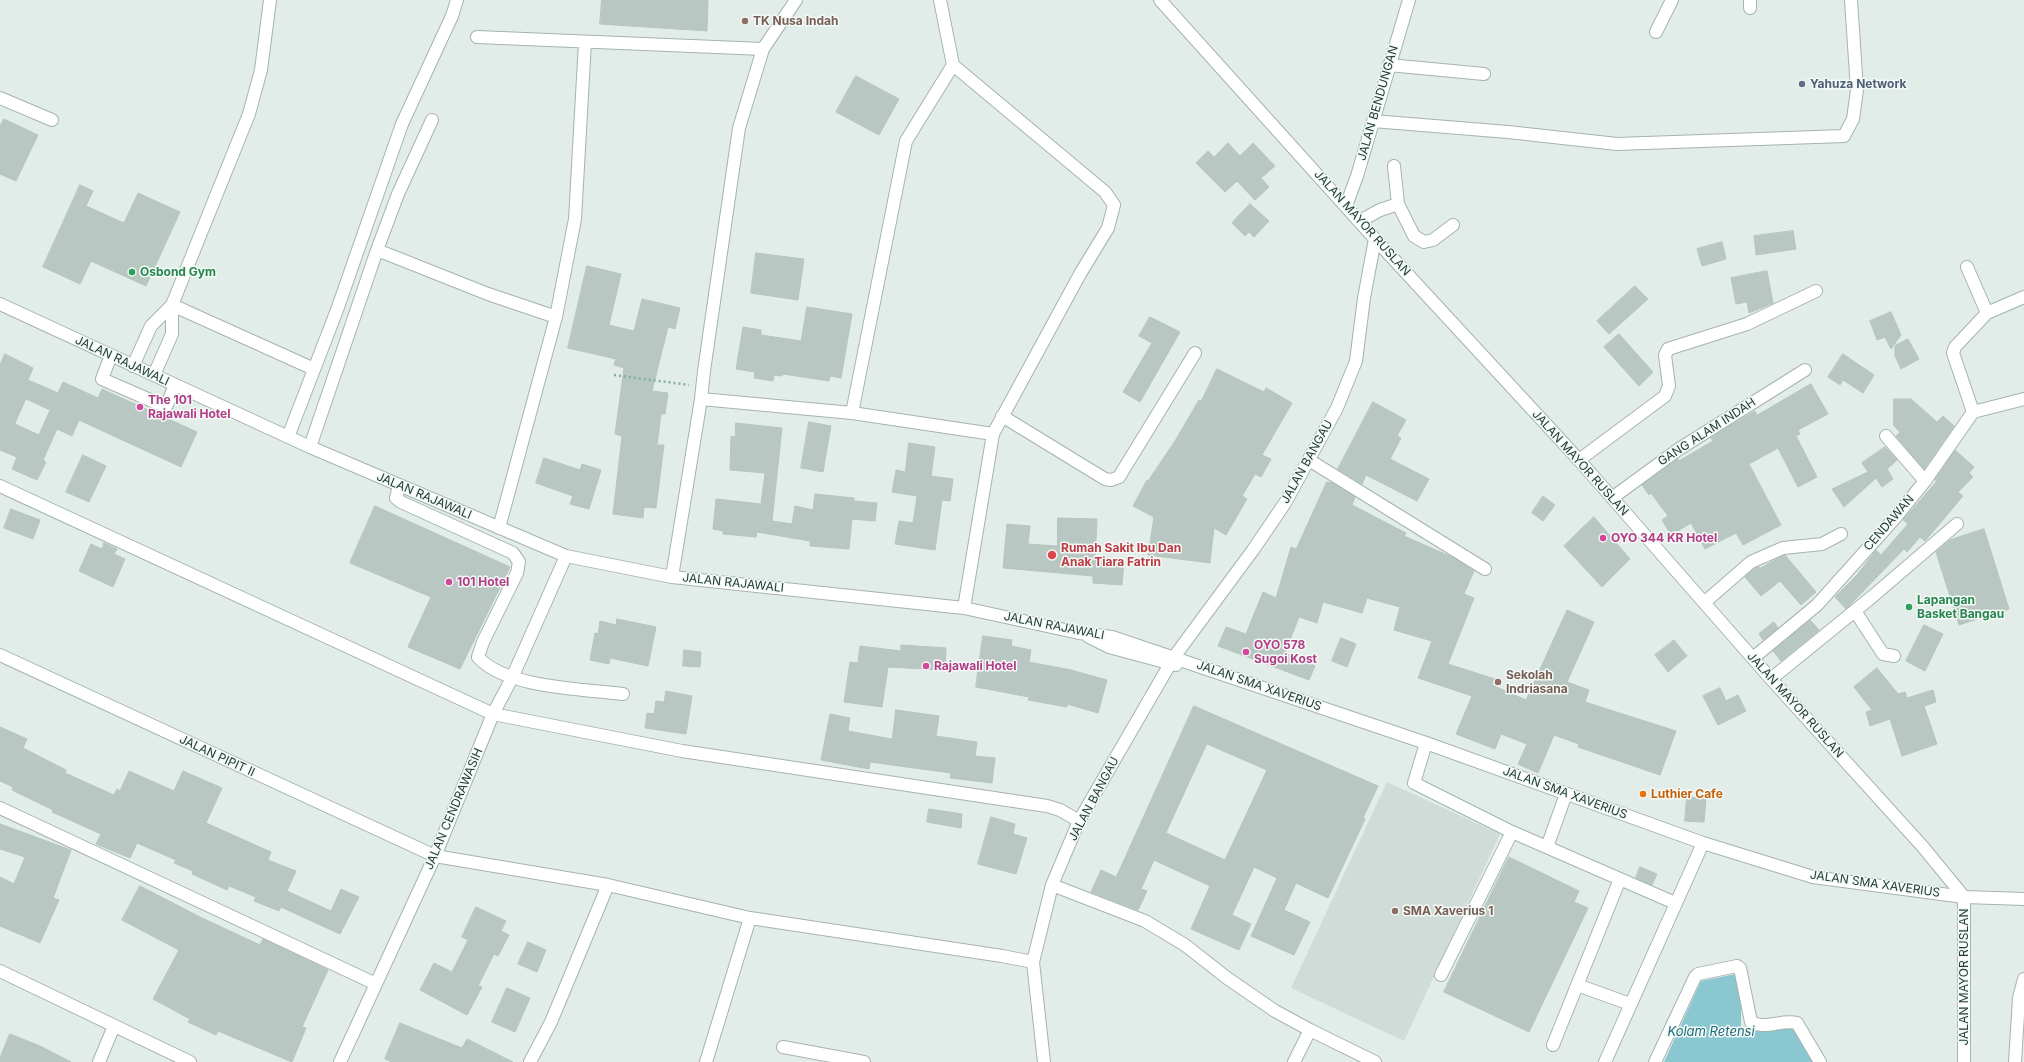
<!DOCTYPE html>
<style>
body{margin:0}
canvas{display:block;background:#e2ece8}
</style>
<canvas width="2024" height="1062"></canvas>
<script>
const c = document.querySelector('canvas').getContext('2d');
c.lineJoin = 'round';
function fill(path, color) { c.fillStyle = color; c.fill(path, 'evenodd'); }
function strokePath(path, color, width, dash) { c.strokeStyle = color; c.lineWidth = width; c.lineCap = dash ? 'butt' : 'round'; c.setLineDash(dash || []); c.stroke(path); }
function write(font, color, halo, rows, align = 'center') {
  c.font = font + ' Inter,sans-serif'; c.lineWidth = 3; c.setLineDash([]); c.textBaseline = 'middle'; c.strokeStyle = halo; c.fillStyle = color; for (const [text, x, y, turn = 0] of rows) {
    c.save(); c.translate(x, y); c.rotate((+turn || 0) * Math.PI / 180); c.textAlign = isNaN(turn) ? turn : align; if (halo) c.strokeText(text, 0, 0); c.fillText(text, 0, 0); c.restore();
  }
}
fill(new Path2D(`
 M1387,782L1500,834L1404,1041L1291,988Z`), '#d0dcd7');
fill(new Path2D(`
 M1736,974L1741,1005V1030L1797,1028L1814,1062H1664L1701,981Z`), '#8ac7d1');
const building = new Path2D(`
 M602,0H708L707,31L600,24Z
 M856,76L899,99L879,135L836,112Z
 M4,119L38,135L16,181L0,174V127Z
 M1228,143L1240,156L1253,143L1275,166L1261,178L1269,187L1255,200L1237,181L1225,192L1196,163L1208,151L1214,157Z
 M80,185L93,191L86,206L124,223L138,193L180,212L146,286L91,261L80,284L43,267Z
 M1250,204L1269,221L1254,237L1249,232L1245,236L1232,223Z
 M1793,231L1796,249L1756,255L1754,236Z
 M1722,242L1726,259L1702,266L1697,249Z
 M756,253L804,259L798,300L751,293Z
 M587,266L621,274L609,325L634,331L642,299L680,308L675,329L668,327L652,391L668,393L665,414H661L657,445H664L656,508L644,507L643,518L613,514L622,436L615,434L624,368L614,365L616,359L568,348Z
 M1767,271L1773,303L1749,313L1747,302L1736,304L1731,278Z
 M1635,286L1648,299L1609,334L1597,321Z
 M807,307L852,314L841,378L830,376L829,381L783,374L782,376L774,375L773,381L754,378L755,372L736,369L743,327L761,330V335L801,341Z
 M1891,312L1901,335L1891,349L1885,337L1877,340L1870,321Z
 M1150,317L1180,332L1140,402L1123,392L1152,343L1139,336Z
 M1619,334L1653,372L1639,386L1604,347Z
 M1908,339L1919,359L1901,369L1895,356V346Z
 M5,354L33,368L28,380L58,393L63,382L98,398L102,389L197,432L181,467L79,420L72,436L57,429L43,460L46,462L37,480L12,469L17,457L0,450V365ZM26,399L50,410L39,435L15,424Z
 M1843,354L1874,375L1863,393L1843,380L1840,385L1828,377Z
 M1217,369L1264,392L1266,388L1292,403L1262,455L1271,459L1261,477L1255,474L1242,496L1247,499L1226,535L1214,528L1210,563L1148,555L1154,517L1133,506L1147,480L1148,481L1175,441L1199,400L1201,401Z
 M1811,384L1828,414L1798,430L1800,434L1796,436L1817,477L1798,487L1778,448L1749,464L1781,525L1743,545L1736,533L1705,549L1691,523L1671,535L1662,520L1668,516L1651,493L1649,495L1642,485L1678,459L1679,461L1713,441L1711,438L1728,427L1755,411L1757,415Z
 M1894,399H1911L1937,422L1943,416L1954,426L1924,469L1896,436L1900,432L1894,426Z
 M1373,402L1406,420L1397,436L1401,438L1390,459L1429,479L1417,501L1366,475L1362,484L1338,469Z
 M809,422L831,426L823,472L801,468Z
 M736,423L782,428L772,521L792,524L795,506L813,510L815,494L854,498V501L877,503L875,521L852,519L849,549L810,546V541L757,532L756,537L723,534V531L713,529L716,499L761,504L765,473L730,470L731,436L735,437Z
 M909,443L935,447L931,476L953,479L950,501L942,500L935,550L895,544L899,521L913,523L917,496L892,492L896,470L905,472Z
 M1885,447L1897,460L1887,469L1893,479L1882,487L1876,478L1844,507L1832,489L1868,472L1862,463Z
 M1955,450L1974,467L1969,473L1973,477L1958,492L1963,496L1925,541L1920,537L1907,552L1904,549L1846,609L1835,597L1857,575L1876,550L1881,555L1908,524L1903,520L1937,481L1935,480Z
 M83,455L106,466L89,502L66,492Z
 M544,458L580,470L582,464L601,470L589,509L570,504L573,496L536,483Z
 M1327,482L1332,483L1355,497L1352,505L1406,533L1404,536L1454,558L1474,571L1464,594L1474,598L1448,664L1495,679L1492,685L1526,700L1567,610L1594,622L1567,682L1589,690L1585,702L1676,731L1660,775L1578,747L1579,744L1554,735L1538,773L1518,764L1527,744L1501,734L1495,749L1456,734L1472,696L1418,678L1432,641L1394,630L1400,607L1367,598L1362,613L1323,602L1317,623L1299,617L1285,653L1315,666L1309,680L1218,646L1226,627L1246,634L1263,592L1276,598L1291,547L1296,549Z
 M1543,496L1555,505L1543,521L1532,513Z
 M375,506L510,567L460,669L408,647L431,597L350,563Z
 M11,509L40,520L33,539L4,528Z
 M1594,517L1630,559L1602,587L1564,546Z
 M1058,518L1097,519L1095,560L1124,562L1122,585L1093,583V576L1003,568L1007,524L1030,526L1028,544L1057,546Z
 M1984,529L2009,609L1959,625L1936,552L1950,540Z
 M104,543L117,549L114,554L125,559L113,587L79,571L91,544L102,549Z
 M1785,555L1816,592L1801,605L1780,581L1761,596L1745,577L1755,568L1759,567L1760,568Z
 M617,619L656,627L648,666L610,658L609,664L590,660L595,633L598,634L600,621L616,625Z
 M1810,620L1819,630L1781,661L1773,651Z
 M1774,622L1778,628L1763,640L1759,634Z
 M1924,625L1943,634L1925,671L1906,661Z
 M983,636L1012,640L1011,646L1031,650L1029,662L1071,670L1107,680L1098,713L1067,704V707L1028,700L1029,697L976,687Z
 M1341,638L1356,644L1347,667L1332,661Z
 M1674,640L1687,656L1668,672L1655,655Z
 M901,645L946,648L945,670L888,667L882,707L844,702L850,662L858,663L860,646L901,651Z
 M684,650L701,652L700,667L683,666Z
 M1877,668L1898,694L1905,692L1907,698L1933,690L1936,702L1924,706L1937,744L1902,756L1890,719L1870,726L1866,712L1872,710L1854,687Z
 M1720,688L1726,701L1738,695L1746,711L1718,725L1703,696Z
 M666,691L692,696L686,734L645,728L647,713L654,714L656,701L664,702Z
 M1194,706L1378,786L1363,818L1365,819L1328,898L1296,883L1284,910L1310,922L1294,955L1251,936L1277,878L1254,867L1232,915L1251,924L1239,950L1191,929L1210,886L1154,860L1141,889L1147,891L1138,910L1091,892L1101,870L1116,877ZM1207,744L1267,770L1225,860L1166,833Z
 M896,710L939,716L936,736L977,742L975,756L995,758L992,783L950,778L951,773L870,762L869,769L821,760L830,714L850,718L848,731L892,739Z
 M0,727L27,739L23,748L66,770L65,773L114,795L117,789L120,791L129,771L174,791L183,771L222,788L206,823L271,852L268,860L296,871L287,891L331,911L341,889L359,897L340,934L281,907L279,911L254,901L256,897L229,886L227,890L192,874L193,871L174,863L176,860L137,843L130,858L96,844L101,834L52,812L53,810L12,790L13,787L0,781Z
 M1687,797L1706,798L1704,822L1685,821Z
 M929,809L962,814L961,828L927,822Z
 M991,817L1015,824L1013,834L1027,838L1016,874L978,864Z
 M0,824L71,850L53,898L59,900L40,943L0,926V877L14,884L25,857L0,849Z
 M1509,857L1579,891L1574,902L1588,908L1529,1032L1444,992Z
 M1640,867L1657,874L1652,885L1636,878Z
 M140,886L200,917L260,945L263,939L328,970L302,1027L306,1028L292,1062L218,1031L216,1035L188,1022L190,1019L153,999L179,950L122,920Z
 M476,907L506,921L501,931L509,935L498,956L494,954L478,986L482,987L467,1015L420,990L434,963L452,972L468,940L462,937Z
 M528,942L546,950L537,972L518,964Z
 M507,988L530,998L515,1032L492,1022Z
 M400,1023L462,1048L467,1039L513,1062H392L385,1059Z
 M10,1034L40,1046L71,1062H0V1058Z`);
fill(building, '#b8c7c1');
strokePath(building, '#b5c6bf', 1);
const minor = new Path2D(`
 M1160,0L1375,239L1579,460L1771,679L1923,847L1964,897V1062
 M1750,0V8
 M1656,32L1672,0
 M477,37L763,49
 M953,65L1105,192L1114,205L1108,228L1080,274L993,434L964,608
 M1389,65L1484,74
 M0,98L52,120
 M1373,121L1508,132L1617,144L1844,136L1853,119L1857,90L1851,0
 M1394,166L1398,204L1414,236L1424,242L1433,240L1453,225
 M1346,206L1357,176L1409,0
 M1360,221L1380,210L1398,204
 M377,250L488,294L556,317
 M1967,267L1987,313L1955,347L1953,353L1973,412
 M0,304L310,447L566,556L672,577L964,608L1079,633L1112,637L1426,743L1703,843L1813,877L1964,897L2024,899
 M172,305L314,369
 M1987,313L2024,297
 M111,355L102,379L166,407L175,385
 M133,366L151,326L172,305
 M154,375L172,334V305L249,114L261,70L270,0
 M701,399L852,413L906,141L953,65L940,0
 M852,413L993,434
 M1002,416L1105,479L1111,480L1119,477L1195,353
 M1886,436L1925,481
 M288,437L337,310L402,124L452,16L457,0
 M310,447L377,250L398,194L432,120
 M1309,460L1485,569
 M1579,460L1665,396L1669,386L1665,355L1668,349L1747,324L1816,291
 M0,486L493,714L682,751L1047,806L1060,810L1079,821
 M399,486L396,498L401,502L513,553L519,562L517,573L483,642L478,657C505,688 583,689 623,694
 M1612,498L1679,449L1805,370
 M499,528L556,317L575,219L585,42
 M672,577L701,399L704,371L739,128L763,49L796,0
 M1705,602L1751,562L1783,548L1822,544L1841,534
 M1855,611L1883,654L1894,656
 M1089,637L1109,647L1176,665
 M0,655L435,856L608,885L750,918L1002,956L1033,962
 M1174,657L1253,550L1285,503L1337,408L1356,361L1364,298L1375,239
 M1753,658L1817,605L1895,518L1925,481L1973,412L2024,399
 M1771,679L1873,596L1957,524
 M1426,743L1414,783L1512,832L1675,903
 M0,808L376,984
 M1547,847L1566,794
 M1052,885L1145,921L1185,945L1227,978L1275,1011L1310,1030L1375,1062
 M0,971L190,1062
 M1441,975L1512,832
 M1577,985L1630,1004
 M1553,1045L1620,879
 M783,1047L864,1062
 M99,1062L114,1026
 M340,1062L435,856L493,714L512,678L566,556
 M530,1062L551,1022L608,885
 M706,1062L750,918
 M1044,1062L1033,962L1052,885L1079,821L1170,664
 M1294,1062L1310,1030
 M1605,1062L1703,843
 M1655,1062L1695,977L1698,974L1737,966L1740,968L1751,1022C1765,1030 1782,1019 1797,1023L1820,1062
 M2015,1062L2019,998L2024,979`);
strokePath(minor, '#a5b4af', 14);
strokePath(new Path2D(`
 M614,375L689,385`), '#83b0a2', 2.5, [2, 3]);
strokePath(minor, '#fff', 12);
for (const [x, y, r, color] of [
 [745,21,4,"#8d6e63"],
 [1802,84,4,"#5c6f8a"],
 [132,272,4,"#2e9e5b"],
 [140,407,4,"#d1479c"],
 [1603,538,4,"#d1479c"],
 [1052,555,5,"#e0444e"],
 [449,582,4,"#d1479c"],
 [1909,607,4,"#2e9e5b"],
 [1246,652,4,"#d1479c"],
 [926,666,4,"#d1479c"],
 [1498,682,4,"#8d6e63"],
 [1643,794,4,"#e8710a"],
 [1395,911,4,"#8d6e63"]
]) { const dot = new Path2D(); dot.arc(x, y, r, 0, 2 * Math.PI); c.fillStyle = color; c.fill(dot); strokePath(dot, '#f3f9f6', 1.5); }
write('bold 12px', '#785e54', '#f3f9f6', [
 ["TK Nusa Indah",753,21],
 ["Sekolah",1506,675],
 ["Indriasana",1506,689],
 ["SMA Xaverius 1",1403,911]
], 'left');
write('bold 12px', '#4e5e75', '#f3f9f6', [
 ["Yahuza Network",1810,84]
], 'left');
write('12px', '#223e36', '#f3f9f6', [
 ["JALAN BENDUNGAN",1378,103,-74],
 ["JALAN MAYOR RUSLAN",1362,223,48],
 ["JALAN RAJAWALI",122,361,25],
 ["GANG ALAM INDAH",1707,432,-33],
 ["JALAN BANGAU",1307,462,-61],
 ["JALAN MAYOR RUSLAN",1580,463,48],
 ["JALAN RAJAWALI",424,496,23],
 ["CENDAWAN",1889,523,-49],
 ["JALAN RAJAWALI",733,583,6],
 ["JALAN RAJAWALI",1054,626,11],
 ["JALAN SMA XAVERIUS",1259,686,19],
 ["JALAN MAYOR RUSLAN",1795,705,48],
 ["JALAN PIPIT II",217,756,25],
 ["JALAN SMA XAVERIUS",1565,793,20],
 ["JALAN BANGAU",1094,799,-62],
 ["JALAN CENDRAWASIH",454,809,-67],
 ["JALAN SMA XAVERIUS",1875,884,8],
 ["JALAN MAYOR RUSLAN",1964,977,-90]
]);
write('bold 12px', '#27864d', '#f3f9f6', [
 ["Osbond Gym",140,272],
 ["Lapangan",1917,600],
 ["Basket Bangau",1917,614]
], 'left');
write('bold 12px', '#b23c85', '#f3f9f6', [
 ["The 101",148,400],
 ["Rajawali Hotel",148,414],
 ["OYO 344 KR Hotel",1611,538],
 ["101 Hotel",457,582],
 ["OYO 578",1254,645],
 ["Sugoi Kost",1254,659],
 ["Rajawali Hotel",934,666]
], 'left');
write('bold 12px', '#be3a42', '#f3f9f6', [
 ["Rumah Sakit Ibu Dan",1061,548],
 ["Anak Tiara Fatrin",1061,562]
], 'left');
write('bold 12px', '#c56008', '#f3f9f6', [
 ["Luthier Cafe",1651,794]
], 'left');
write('italic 13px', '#1c6a7a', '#f3f9f6', [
 ["Kolam Retensi",1711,1032]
]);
</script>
